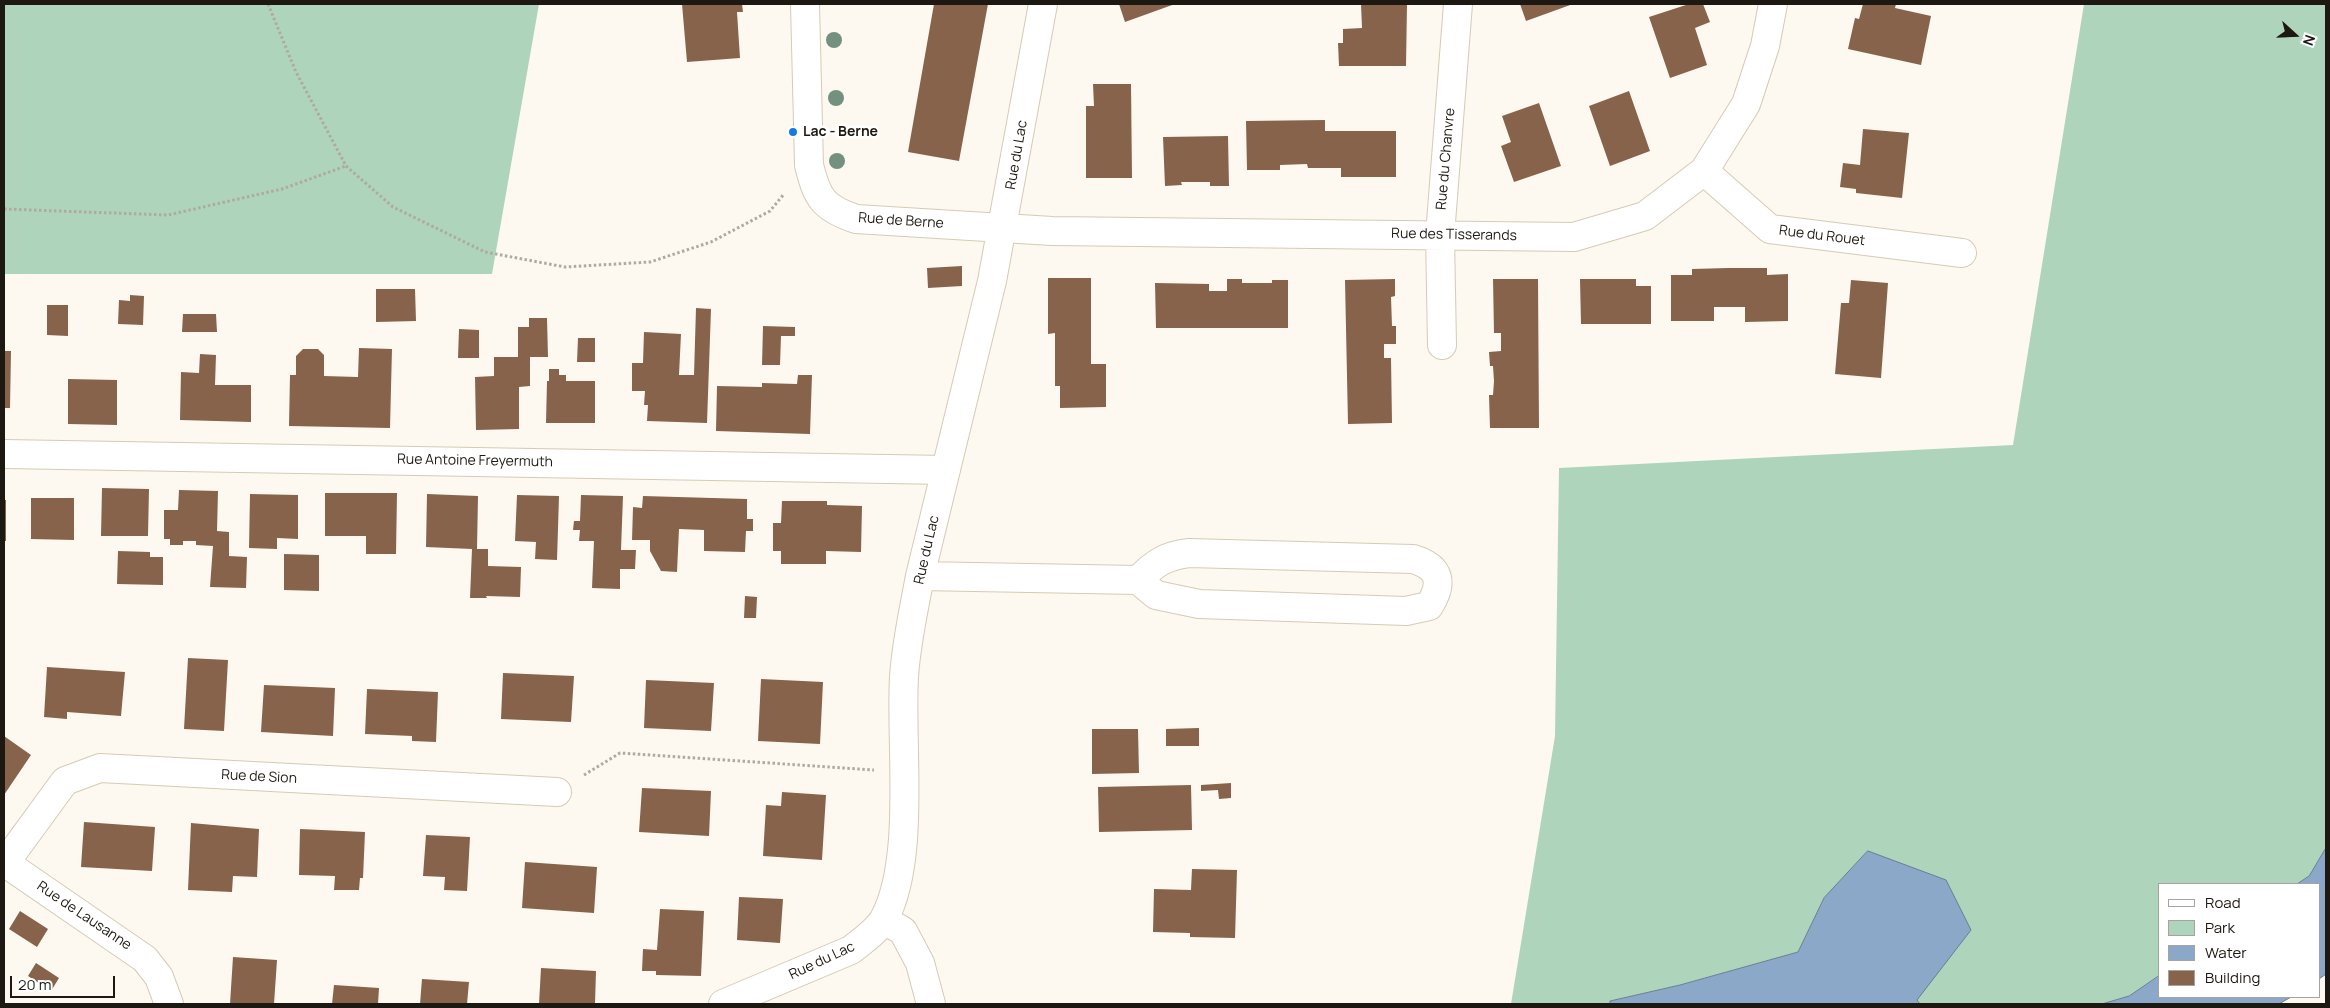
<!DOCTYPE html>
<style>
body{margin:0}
#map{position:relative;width:2330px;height:1008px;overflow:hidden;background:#fdf9f0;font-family:Manrope,sans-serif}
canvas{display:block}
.frame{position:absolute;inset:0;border:5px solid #1d1811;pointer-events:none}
.legend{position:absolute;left:2158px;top:883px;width:162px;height:115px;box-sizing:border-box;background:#fff;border:1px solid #a5a3a0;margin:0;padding:6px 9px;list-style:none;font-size:15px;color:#1d1811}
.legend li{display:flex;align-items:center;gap:10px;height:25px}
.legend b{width:25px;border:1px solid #a5a3a0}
.north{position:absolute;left:2270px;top:10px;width:50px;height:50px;-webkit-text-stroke:4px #fff;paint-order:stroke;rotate:110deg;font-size:14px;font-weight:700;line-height:20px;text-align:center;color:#1d1811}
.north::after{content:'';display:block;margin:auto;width:18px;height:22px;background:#1d1811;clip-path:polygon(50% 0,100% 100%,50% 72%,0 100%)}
.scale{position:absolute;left:10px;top:976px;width:105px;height:22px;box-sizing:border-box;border:2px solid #1d1811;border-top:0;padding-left:6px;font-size:15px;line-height:18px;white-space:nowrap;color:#1d1811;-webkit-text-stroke:4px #fff;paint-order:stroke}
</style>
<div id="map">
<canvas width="2330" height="1008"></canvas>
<div class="frame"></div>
<ul class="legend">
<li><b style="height:6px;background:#fff"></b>Road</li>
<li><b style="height:14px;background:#aed4bc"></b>Park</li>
<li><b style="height:14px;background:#8ba8c8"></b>Water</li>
<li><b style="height:14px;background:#87634c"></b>Building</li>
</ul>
<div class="north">N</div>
<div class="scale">20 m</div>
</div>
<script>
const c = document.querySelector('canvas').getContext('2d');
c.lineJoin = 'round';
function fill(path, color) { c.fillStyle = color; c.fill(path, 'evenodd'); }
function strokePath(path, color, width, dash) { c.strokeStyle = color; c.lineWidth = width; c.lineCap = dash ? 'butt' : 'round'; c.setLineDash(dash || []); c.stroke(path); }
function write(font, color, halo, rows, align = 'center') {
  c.font = font + ' Manrope,sans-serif'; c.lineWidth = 5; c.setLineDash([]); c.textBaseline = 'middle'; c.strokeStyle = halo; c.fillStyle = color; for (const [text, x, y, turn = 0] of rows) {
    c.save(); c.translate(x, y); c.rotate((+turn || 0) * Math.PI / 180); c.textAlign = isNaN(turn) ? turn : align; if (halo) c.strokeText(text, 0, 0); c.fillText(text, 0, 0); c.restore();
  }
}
fill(new Path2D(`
 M4,4H539L492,274H4Z
 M2084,4H2326V848L2309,876L2297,884H2159V976L2129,996L2102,1004H1920L1824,898L1798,952L1680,985L1610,1001V1004H1511L1555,736L1559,468L2013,445Z`), '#aed4bc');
const water = new Path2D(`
 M2326,848V974L2319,979V884H2297L2309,876Z
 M1868,851L1946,880L1971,930L1917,1000L1920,1004H1610V1001L1680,985L1798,952L1824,898Z
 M2159,976V997H2291L2279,1004H2102L2129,996Z`);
fill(water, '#8ba8c8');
strokePath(water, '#6a7d91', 1);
fill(new Path2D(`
 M682,4H742L743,12H737L740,58L687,62Z
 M934,4H988L959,161L908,152Z
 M1119,4H1175L1125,22Z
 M1361,4H1407L1406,66H1339L1338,43H1343V29L1362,28Z
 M1520,4H1573L1526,21Z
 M1689,4H1703L1710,22L1695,28L1707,65L1670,78L1649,17Z
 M1863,4H1896L1895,8L1931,16L1921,65L1848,49L1855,18L1859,19Z
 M1093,84H1131L1132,178H1086V106H1094Z
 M1629,91L1650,151L1610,166L1589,106Z
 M1539,103L1561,166L1514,182L1501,146L1511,142L1502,116Z
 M1325,120V131H1396V177H1341V168H1308L1307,164L1280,165V170H1247L1246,121Z
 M1863,129L1909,133L1902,198L1856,193V189L1840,187L1843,163L1860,165Z
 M1228,136L1229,186H1210V182H1181L1182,185L1165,186L1163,137Z
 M962,266V286L928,288L927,268Z
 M1728,268H1767V275L1788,274V321L1745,322V307H1714V321H1671V275H1692V269Z
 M1048,278H1091V364H1106V407L1060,408V386H1055V333L1048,334Z
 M1227,279H1242V283H1272V280H1288V328H1156L1155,283L1209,284V291H1227Z
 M1395,279V296L1391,297L1392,326H1396V344H1384V358H1391L1392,423L1348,424L1345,280Z
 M1493,279H1538L1539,428H1490L1489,395H1493L1494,381L1493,366H1490L1489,352L1501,351V333H1494Z
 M1580,279H1636V286H1651V324H1581Z
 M1851,280L1888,283L1881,378L1835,374L1841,303H1849Z
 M376,289H415L416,321L376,322Z
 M130,295L144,296L143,325L118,324L119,300L130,301Z
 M47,305H68V336L47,335Z
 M696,308L711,309L707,423L647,421L648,405H644L645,391H632V363H643L644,332L681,334L679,375H694Z
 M183,314H216L217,332H182Z
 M529,318H547L548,357H530V386L519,387V429L476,430L475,377L494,376V357H518V327H529Z
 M763,326L795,327V336H781L780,365H762Z
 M459,329L479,330V358H458Z
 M578,338H595V362H577Z
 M359,348L392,349L390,428L289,426L290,375H296V356L303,349H318L324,355V376L358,377Z
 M4,351H11L10,408H4Z
 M200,354L216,355L215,385H251V422L180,420L181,372L199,373Z
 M549,369H559V375H566V381H595V423H546L547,381H549Z
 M798,375H812L810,434L716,431L717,386L762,387V383L797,384Z
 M68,379L117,380V425L68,424Z
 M102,488L149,489L148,536H101Z
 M179,490L218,491L217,531L229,532V556L247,557L246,588L210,587L213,546L196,545V541H183V545H170V539H164V510H178Z
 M325,493H397L396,554H366V536H325Z
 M250,494L298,495V539L277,538V549L249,548Z
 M427,494L478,496L477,549H488V566L521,567L520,597L486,596L487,598H470L472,549L426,547Z
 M517,495L559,496L557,560L535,559L536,542L515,541Z
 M581,495L623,496L621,550H636L635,569H620V589L592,588L594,541H579L580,530H573L574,521H580Z
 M643,496L747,499V519H753V531H746L745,552L704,551V530L679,529L677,572L661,571L650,551V540H632L633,507L642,508Z
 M31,498H74V540L31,539Z
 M4,500H6V541H4Z
 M782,501H827V505L862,506L861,552L826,551V564H781V551H773V523H781Z
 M118,551L150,552V557H163V585L117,584Z
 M284,554L319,555V591L284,590Z
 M745,596L757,597L756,618H744Z
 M188,658L228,660L224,731L184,729Z
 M47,667L125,672L121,716L67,712V719L44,717Z
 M503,673L574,676L571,722L501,719Z
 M761,679L823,682L820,744L758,741Z
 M646,680L714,683L711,731L644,728Z
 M264,685L335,688L333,736L261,732Z
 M367,689L438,692L436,742L412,741V736L365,734Z
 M1199,728V746H1166V729Z
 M1092,729H1138L1139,773L1092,774Z
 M4,736L31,755L4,795Z
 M1231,783V798L1219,799L1218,790L1201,791V785Z
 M1191,785L1192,830L1099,832L1098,787Z
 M642,788L711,791L709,836L639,832Z
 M782,792L826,795L822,860L763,856L766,805L781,806Z
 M84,822L155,827L152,871L81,867Z
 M191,823L259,829L257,877L233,876L232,892L188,890Z
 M300,829L365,832L363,878H360L359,890H334L335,876L299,875Z
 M426,835L470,837L467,891L444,890L445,877L423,876Z
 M525,862L597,867L594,913L522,908Z
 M1192,869L1237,870L1235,938L1190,937V933L1153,932L1154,889L1191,890Z
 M739,897L783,899L780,943L737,940Z
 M660,909L704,911L701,976L656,975V971H642L643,949L657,950Z
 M20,911L48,929L37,947L9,929Z
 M233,957L277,960L274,1004H230Z
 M36,963L59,978L51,991L28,976Z
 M541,968L596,971L595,1004H539Z
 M422,979L469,982L467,1004H420Z
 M334,985L379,988L378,1004H332Z`), '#87634c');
const street = new Path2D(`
 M805,4L809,165C817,198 823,208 856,219L1052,231L1574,237L1645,216L1704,171L1746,104L1765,46L1773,4
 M1704,171L1770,229L1962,253
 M1442,345L1440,235L1458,4
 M4,454L946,470
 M920,576L1138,580C1155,563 1165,556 1189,553L1413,559C1440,567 1444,583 1429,606L1406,611L1199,604L1156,595L1138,580
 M4,862L145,959L159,977L169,1004
 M5,863L65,781L100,768L557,792
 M884,920L903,931L920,963L931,1004
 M723,1004L851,950C862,941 877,931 884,919C916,860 900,745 904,677C906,643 914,609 920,576L992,281L1043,4`);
strokePath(street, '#d6cab6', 30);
strokePath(new Path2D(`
 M268,4L296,72L346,166L393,207L485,252L565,267L650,262L711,242L770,211L784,194
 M4,209L168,215L282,189L346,166
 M584,775L620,753L874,770`), '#aeaaa1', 3, [2.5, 2.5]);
strokePath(street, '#fff', 28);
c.fillStyle = '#74907e';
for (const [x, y] of [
 [834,40],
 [836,98],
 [837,161]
]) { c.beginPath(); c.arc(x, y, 8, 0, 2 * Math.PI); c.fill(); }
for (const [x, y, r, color] of [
 [793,132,5,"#137be3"]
]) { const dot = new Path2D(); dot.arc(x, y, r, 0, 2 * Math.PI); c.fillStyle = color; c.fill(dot); strokePath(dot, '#fff', 2); }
write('bold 14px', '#1d1811', '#fff', [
 ["Lac - Berne",803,132]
], 'left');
write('14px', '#1d1811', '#fff', [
 ["Rue du Lac",1017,155,-80],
 ["Rue du Chanvre",1446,159,-85],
 ["Rue de Berne",901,221,4],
 ["Rue des Tisserands",1454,235,1],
 ["Rue du Rouet",1822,236,7],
 ["Rue Antoine Freyermuth",475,461,1],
 ["Rue du Lac",927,550,-77],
 ["Rue de Sion",259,777,3],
 ["Rue de Lausanne",84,916,34],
 ["Rue du Lac",822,961,-25]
]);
</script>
